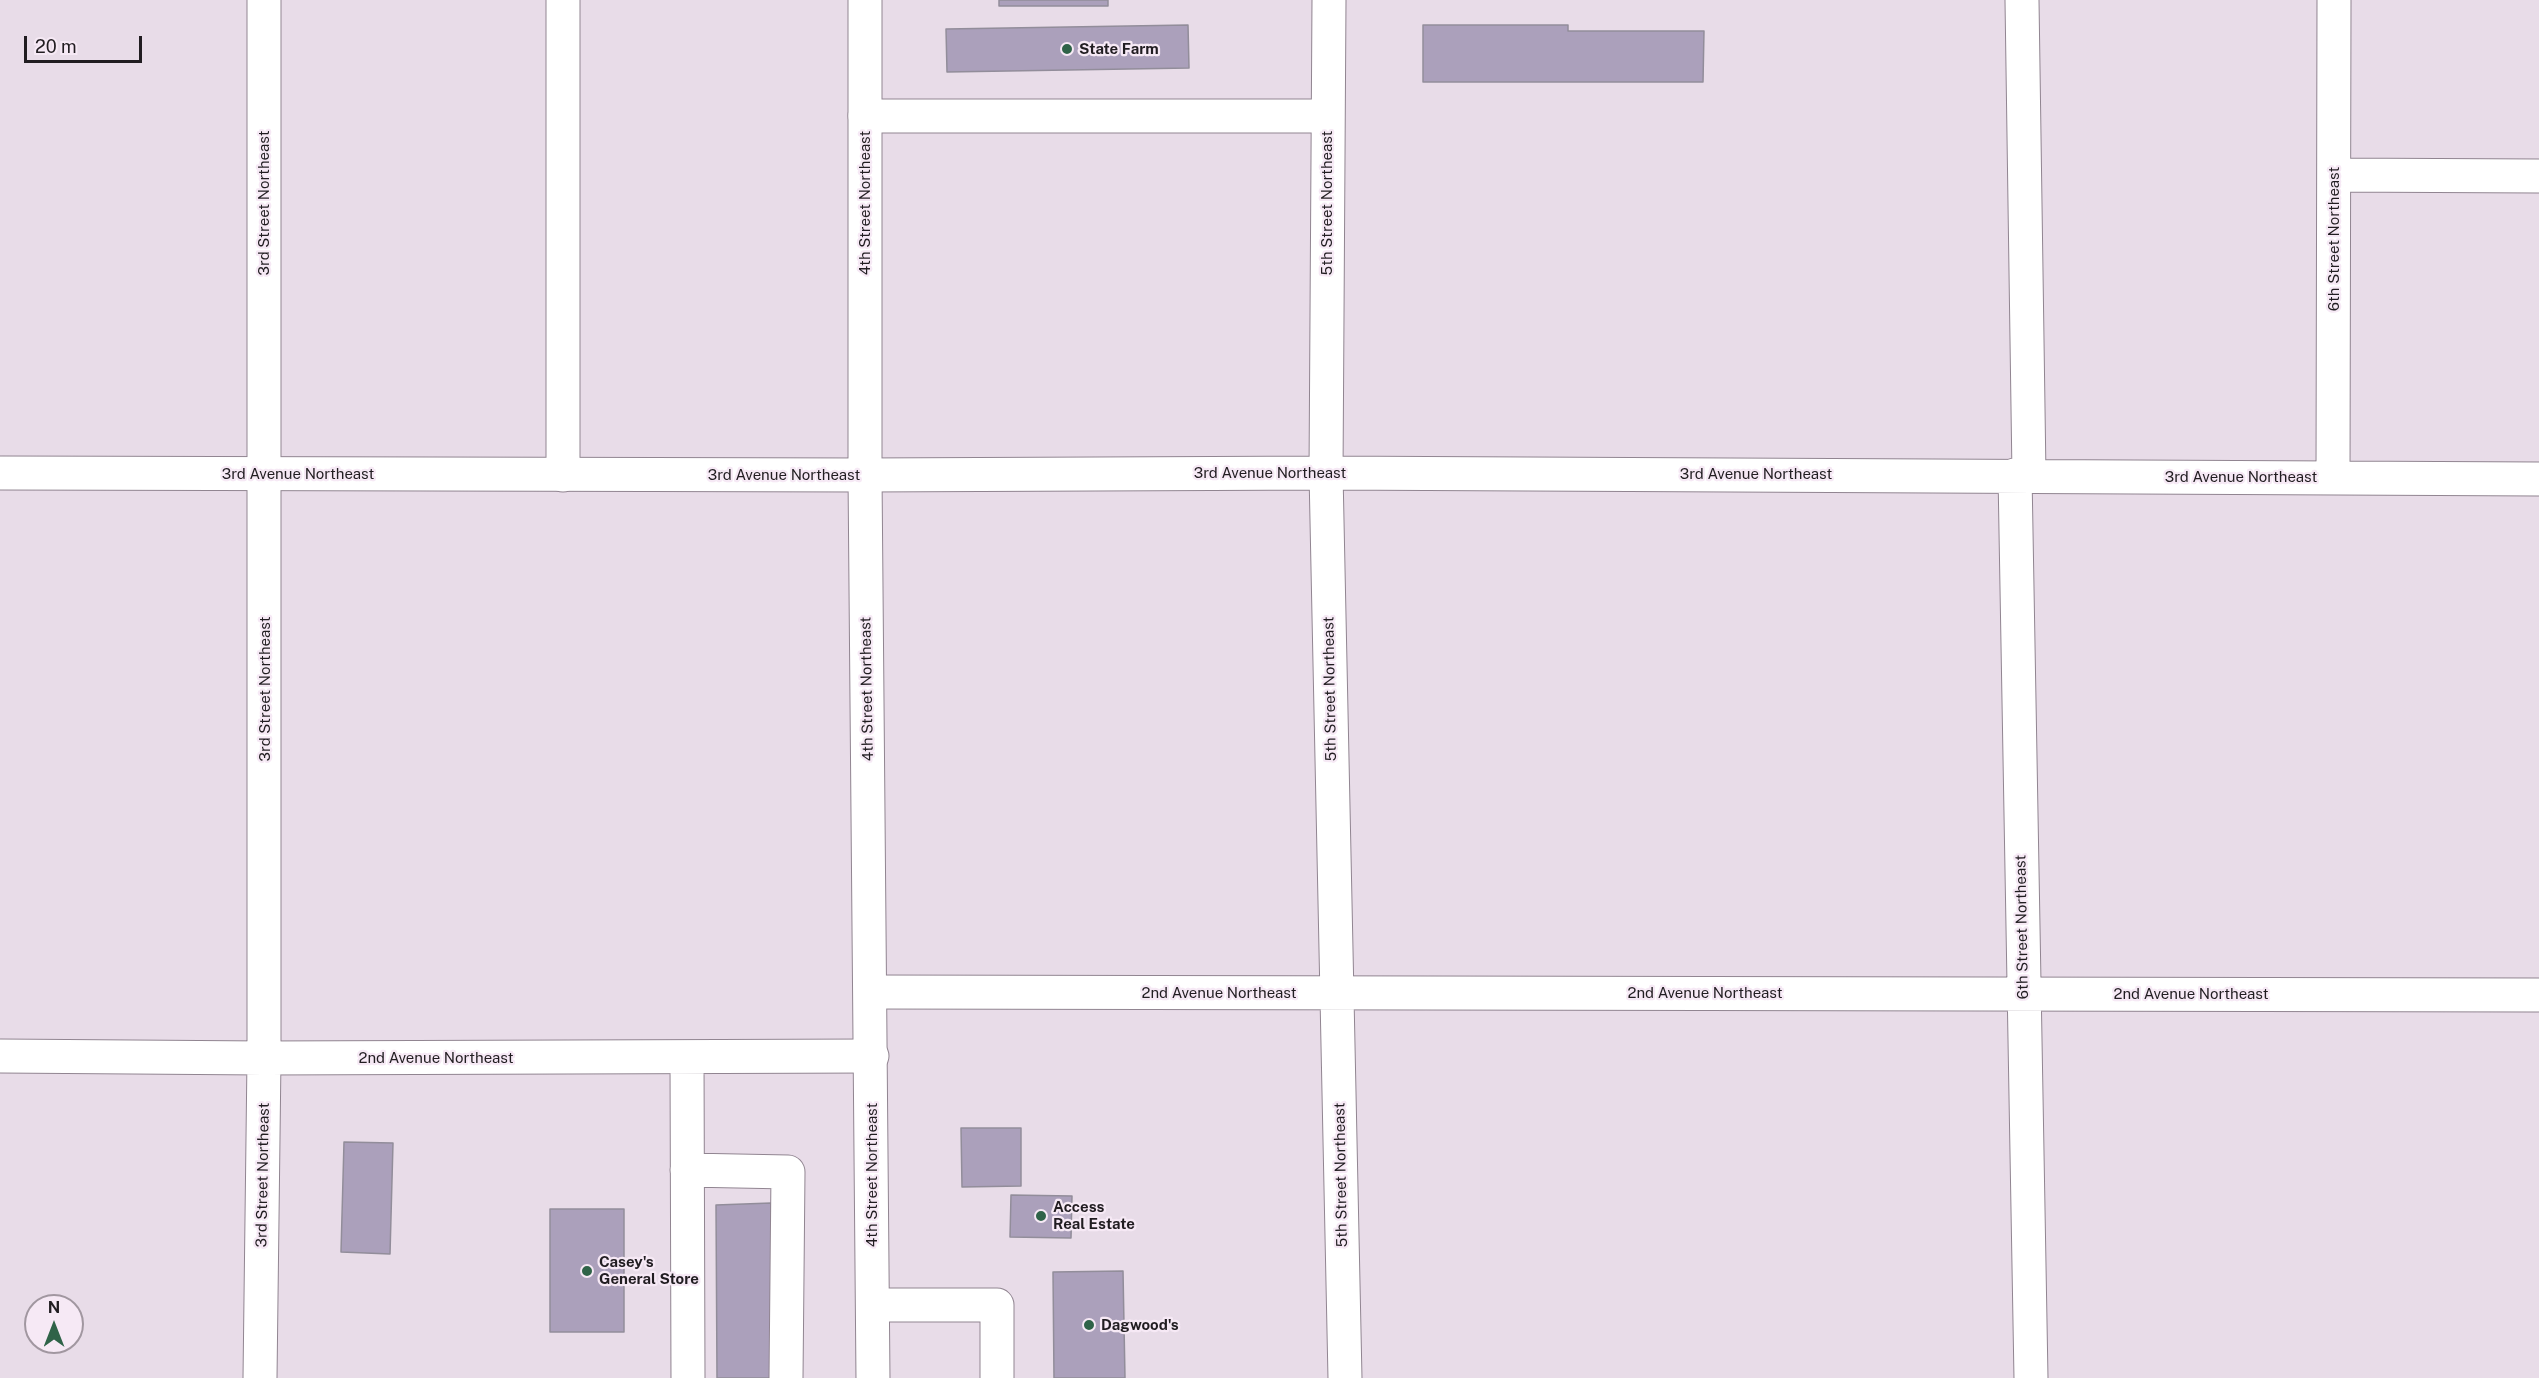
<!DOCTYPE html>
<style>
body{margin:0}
#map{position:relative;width:2539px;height:1378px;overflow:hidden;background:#e8dce8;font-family:"Public Sans",sans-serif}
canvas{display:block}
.north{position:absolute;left:24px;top:1294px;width:60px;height:60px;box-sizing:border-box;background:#f6e9f5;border:2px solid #a197a0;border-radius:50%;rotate:0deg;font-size:16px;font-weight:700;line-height:24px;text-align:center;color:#211d21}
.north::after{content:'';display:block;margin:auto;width:21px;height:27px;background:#2f6348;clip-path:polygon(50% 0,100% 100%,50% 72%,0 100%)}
.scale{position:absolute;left:24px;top:36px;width:118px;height:27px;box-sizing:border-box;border:3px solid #211d21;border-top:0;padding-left:8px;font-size:18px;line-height:21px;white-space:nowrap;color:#211d21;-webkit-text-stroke:4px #f6e9f5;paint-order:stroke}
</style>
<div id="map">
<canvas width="2539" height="1378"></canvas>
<div class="north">N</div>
<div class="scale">20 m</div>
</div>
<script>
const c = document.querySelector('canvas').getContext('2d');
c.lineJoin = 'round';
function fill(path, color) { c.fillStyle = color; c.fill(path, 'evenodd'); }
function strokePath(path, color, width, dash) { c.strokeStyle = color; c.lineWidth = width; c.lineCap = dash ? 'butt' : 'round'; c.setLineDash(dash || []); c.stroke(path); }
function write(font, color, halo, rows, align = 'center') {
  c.font = font + ' "Public Sans",sans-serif'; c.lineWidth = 4.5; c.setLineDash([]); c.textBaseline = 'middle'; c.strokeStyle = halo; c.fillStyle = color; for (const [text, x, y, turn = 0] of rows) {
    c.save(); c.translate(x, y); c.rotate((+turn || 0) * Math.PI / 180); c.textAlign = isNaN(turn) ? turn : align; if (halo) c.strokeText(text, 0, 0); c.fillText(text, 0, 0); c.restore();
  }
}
const building = new Path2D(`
 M999,0H1108V6H999Z
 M1188,25L1189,68L947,72L946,29Z
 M1423,25H1568V31H1704L1703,82H1423Z
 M961,1128H1021V1186L962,1187Z
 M344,1142L393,1143L390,1254L341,1252Z
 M1011,1195L1072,1196L1071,1238L1010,1237Z
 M771,1203V1378H717L716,1205Z
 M550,1209H624V1332H550Z
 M1123,1271L1125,1378H1054L1053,1272Z`);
fill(building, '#aba0bb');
strokePath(building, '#928d9a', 1.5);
const minor = new Path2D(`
 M563,0V475
 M1329,0L1326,473L1345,1378
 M2022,0L2029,475
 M865,116H1328
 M2334,175L2539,176
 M865,475L1326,473L2539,479
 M2015,475L2031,1378
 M2333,477L2334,0
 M871,992L2539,995
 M0,1056L264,1058L872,1056
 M687,1057L688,1378
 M687,1170L788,1172L786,1378
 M873,1305H997V1378
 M260,1378L264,1058V0`);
const major = new Path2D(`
 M865,0V475L873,1378
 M0,473L865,475`);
strokePath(minor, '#918591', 35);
strokePath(major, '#918591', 35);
strokePath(minor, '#fff', 33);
strokePath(major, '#fff', 33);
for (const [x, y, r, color] of [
 [1067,49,6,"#2f6348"],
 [1041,1216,6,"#2f6348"],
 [587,1271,6,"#2f6348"],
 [1089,1325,6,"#2f6348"]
]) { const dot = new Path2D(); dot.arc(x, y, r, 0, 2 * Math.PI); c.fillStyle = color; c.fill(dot); strokePath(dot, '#f6e9f5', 2); }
write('bold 15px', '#211d21', '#f6e9f5', [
 ["State Farm",1079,49],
 ["Access",1053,1207],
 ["Real Estate",1053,1224],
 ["Casey's",599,1262],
 ["General Store",599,1279],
 ["Dagwood's",1101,1325]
], 'left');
write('15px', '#211d21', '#f6e9f5', [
 ["3rd Street Northeast",264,203,-90],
 ["4th Street Northeast",865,203,-90],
 ["5th Street Northeast",1327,203,-90],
 ["6th Street Northeast",2334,239,-90],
 ["3rd Avenue Northeast",1270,473],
 ["3rd Avenue Northeast",298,474],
 ["3rd Avenue Northeast",1756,474],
 ["3rd Avenue Northeast",784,475],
 ["3rd Avenue Northeast",2241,477],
 ["3rd Street Northeast",265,689,-90],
 ["4th Street Northeast",867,689,-91],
 ["5th Street Northeast",1330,689,-91],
 ["6th Street Northeast",2022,927,-91],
 ["2nd Avenue Northeast",1219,993],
 ["2nd Avenue Northeast",1705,993],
 ["2nd Avenue Northeast",2191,994],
 ["2nd Avenue Northeast",436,1058],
 ["3rd Street Northeast",263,1175,-89],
 ["4th Street Northeast",872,1175,-90],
 ["5th Street Northeast",1341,1175,-91]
]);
</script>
